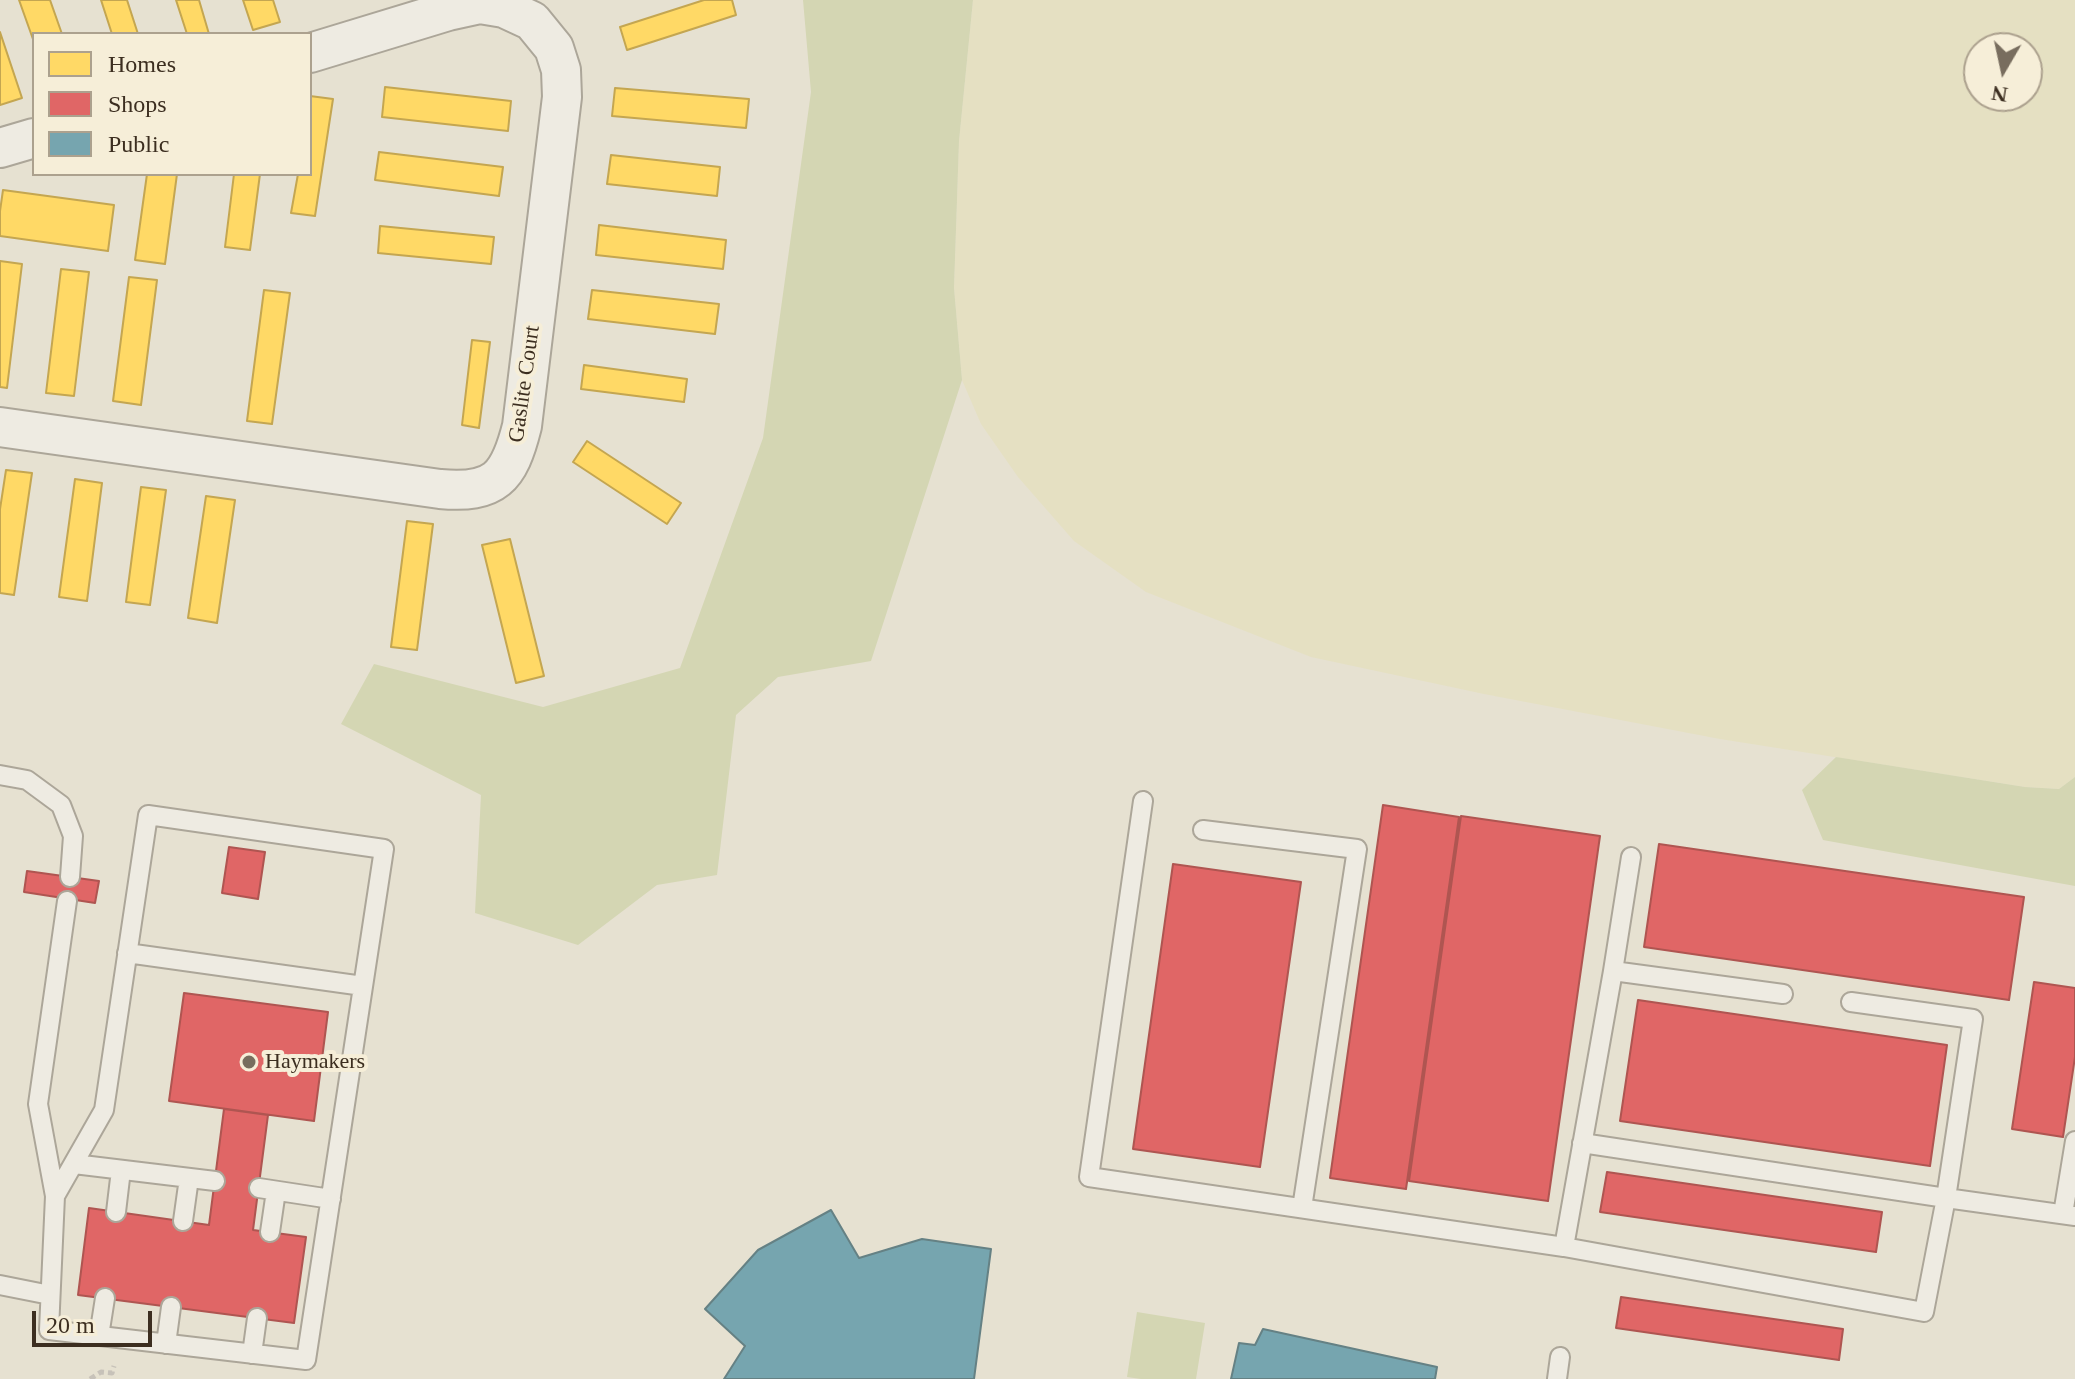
<!DOCTYPE html>
<style>
body{margin:0}
#map{position:relative;width:2075px;height:1379px;overflow:hidden;background:#e6e1d1;font-family:Georgia,serif}
canvas{display:block}
.legend{position:absolute;left:32px;top:32px;width:280px;height:144px;box-sizing:border-box;background:#f6eed8;border:2px solid #aca18e;margin:0;padding:10px 14px;list-style:none;font-size:24px;color:#3c2e20}
.legend li{display:flex;align-items:center;gap:16px;height:40px}
.legend b{width:40px;border:2px solid #aca18e}
.north{position:absolute;left:1963px;top:32px;width:80px;height:80px;box-sizing:border-box;background:#f6eed8;border:2px solid #aca18e;border-radius:50%;rotate:189deg;font-size:22px;font-weight:700;line-height:32px;text-align:center;color:#3c2e20}
.north::after{content:'';display:block;margin:auto;width:28px;height:36px;background:#786d5e;clip-path:polygon(50% 0,100% 100%,50% 72%,0 100%)}
.scale{position:absolute;left:32px;top:1311px;width:120px;height:36px;box-sizing:border-box;border:4px solid #3c2e20;border-top:0;padding-left:10px;font-size:24px;line-height:28px;white-space:nowrap;color:#3c2e20;-webkit-text-stroke:6px #f6eed8;paint-order:stroke}
</style>
<div id="map">
<canvas width="2075" height="1379"></canvas>
<ul class="legend">
<li><b style="height:22px;background:#ffd966"></b>Homes</li>
<li><b style="height:22px;background:#e06666"></b>Shops</li>
<li><b style="height:22px;background:#76a5af"></b>Public</li>
</ul>
<div class="north">N</div>
<div class="scale">20 m</div>
</div>
<script>
const c = document.querySelector('canvas').getContext('2d');
c.lineJoin = 'round';
function fill(path, color) { c.fillStyle = color; c.fill(path, 'evenodd'); }
function strokePath(path, color, width, dash) { c.strokeStyle = color; c.lineWidth = width; c.lineCap = dash ? 'butt' : 'round'; c.setLineDash(dash || []); c.stroke(path); }
function write(font, color, halo, rows, align = 'center') {
  c.font = font + ' Georgia,serif'; c.lineWidth = 8; c.setLineDash([]); c.textBaseline = 'middle'; c.strokeStyle = halo; c.fillStyle = color; for (const [text, x, y, turn = 0] of rows) {
    c.save(); c.translate(x, y); c.rotate((+turn || 0) * Math.PI / 180); c.textAlign = isNaN(turn) ? turn : align; if (halo) c.strokeText(text, 0, 0); c.fillText(text, 0, 0); c.restore();
  }
}
fill(new Path2D(`
 M973,0H2075V777L2059,789L2025,787L1720,739L1484,694L1311,657L1146,592L1074,541L1018,477L981,424L962,380L954,288L959,141ZM1979,48H2027V96H1979Z`), '#e5e0c2');
fill(new Path2D(`
 M803,0H973L959,141L954,288L962,380L871,661L778,677L736,715L717,875L657,885L578,945L475,913L481,795L341,724L374,664L543,707L680,668L763,438L811,92Z
 M1836,757L2025,787L2059,789L2075,777V886L1823,840L1802,790Z
 M1137,1312L1205,1323L1196,1379H1141L1127,1377Z`), '#d4d6b3');
const homes = new Path2D(`
 M19,0H50L62,34H34V42Z
 M101,0H127L138,34H112Z
 M176,0H199L209,34H187Z
 M243,0H273L280,22L253,30Z
 M704,0H732L736,15L627,50L620,27Z
 M0,32L22,98L0,105Z
 M385,87L511,101L508,131L382,117Z
 M615,88L749,99L746,128L612,116Z
 M310,96L333,99L315,216L291,213L298,174H310Z
 M379,152L503,167L499,196L375,180Z
 M611,155L720,167L717,196L607,184Z
 M147,174H177L165,264L135,260Z
 M234,174H260L250,250L225,247Z
 M3,190L114,205L108,251L0,236V211Z
 M599,225L726,240L723,269L596,255Z
 M380,226L494,237L491,264L378,253Z
 M0,261L22,264L7,388L0,387Z
 M61,269L89,272L74,396L46,393Z
 M129,277L157,280L141,405L113,401Z
 M264,290L290,293L272,424L247,421Z
 M592,290L719,304L715,334L588,319Z
 M472,340L490,342L479,428L462,425Z
 M584,365L687,379L684,402L581,389Z
 M587,441L681,503L667,524L573,462Z
 M6,470L32,473L14,595L0,593V509Z
 M75,479L102,483L87,601L59,597Z
 M141,487L166,490L150,605L126,602Z
 M206,496L235,500L217,623L188,618Z
 M407,521L433,524L417,650L391,647Z
 M510,539L544,676L516,683L482,545Z`);
fill(homes, '#ffd966');
strokePath(homes, '#c4a651', 2);
const shops = new Path2D(`
 M1383,805L1459,817L1406,1189L1330,1178Z
 M1461,816L1600,836L1548,1201L1409,1181Z
 M1659,844L2024,897L2009,1000L1644,947Z
 M229,847L265,852L258,899L222,893Z
 M1173,864L1301,882L1260,1167L1133,1149Z
 M27,871L99,881L95,903L24,892Z
 M2034,982L2075,988V1057L2063,1137L2012,1129Z
 M184,993L328,1012L314,1121L169,1101Z
 M1638,1000L1947,1045L1930,1166L1620,1121Z
 M224,1109L268,1115L253,1230L306,1237L294,1323L78,1295L89,1208L209,1225Z
 M1607,1172L1882,1212L1876,1252L1600,1212Z
 M1621,1297L1843,1329L1839,1360L1616,1328Z`);
fill(shops, '#e06666');
strokePath(shops, '#af5551', 2);
const public = new Path2D(`
 M831,1210L859,1258L922,1239L991,1249L974,1379H724L745,1346L705,1309L758,1250Z
 M1263,1329L1437,1367L1435,1379H1231L1239,1343L1255,1345Z`);
fill(public, '#76a5af');
strokePath(public, '#658184', 2);
const lane = new Path2D(`
 M0,775L27,780L61,805L73,836L70,877
 M1143,801L1089,1177L1564,1247
 M1203,830L1357,849L1302,1208
 M1631,857L1613,971L1783,994
 M127,953L363,986
 M1613,971L1564,1247L1924,1312L1946,1198L2075,1216
 M1582,1143L1946,1198L1973,1019L1851,1002
 M74,1164L215,1181
 M259,1188L331,1199
 M55,1196L104,1110L148,815L384,849L306,1360L49,1330L55,1196L38,1104L67,901
 M116,1212L121,1170
 M2063,1214L2075,1141
 M183,1221L189,1178
 M270,1232L276,1191
 M0,1285L50,1295
 M99,1336L105,1298
 M166,1344L171,1307
 M252,1354L257,1318
 M1557,1379L1560,1357`);
const street = new Path2D(`
 M0,148L34,138
 M0,427L440,489C495,494 509,478 522,426L562,97L561,70L554,48L532,21L504,8L480,4L448,11L310,53`);
strokePath(lane, '#aca699', 22);
strokePath(street, '#aca699', 42);
strokePath(new Path2D(`
 M90,1379L101,1372L112,1373L114,1366`), '#c7c2b9', 5, [6, 4]);
strokePath(lane, '#eeebe2', 18);
strokePath(street, '#eeebe2', 38);
for (const [x, y, r, color] of [
 [249,1062,8,"#786d5e"]
]) { const dot = new Path2D(); dot.arc(x, y, r, 0, 2 * Math.PI); c.fillStyle = color; c.fill(dot); strokePath(dot, '#f6eed8', 3); }
write('22px', '#3c2e20', '#f6eed8', [
 ["Gaslite Court",525,384,-82]
]);
write('22px', '#3c2e20', '#f6eed8', [
 ["Haymakers",265,1062]
], 'left');
</script>
